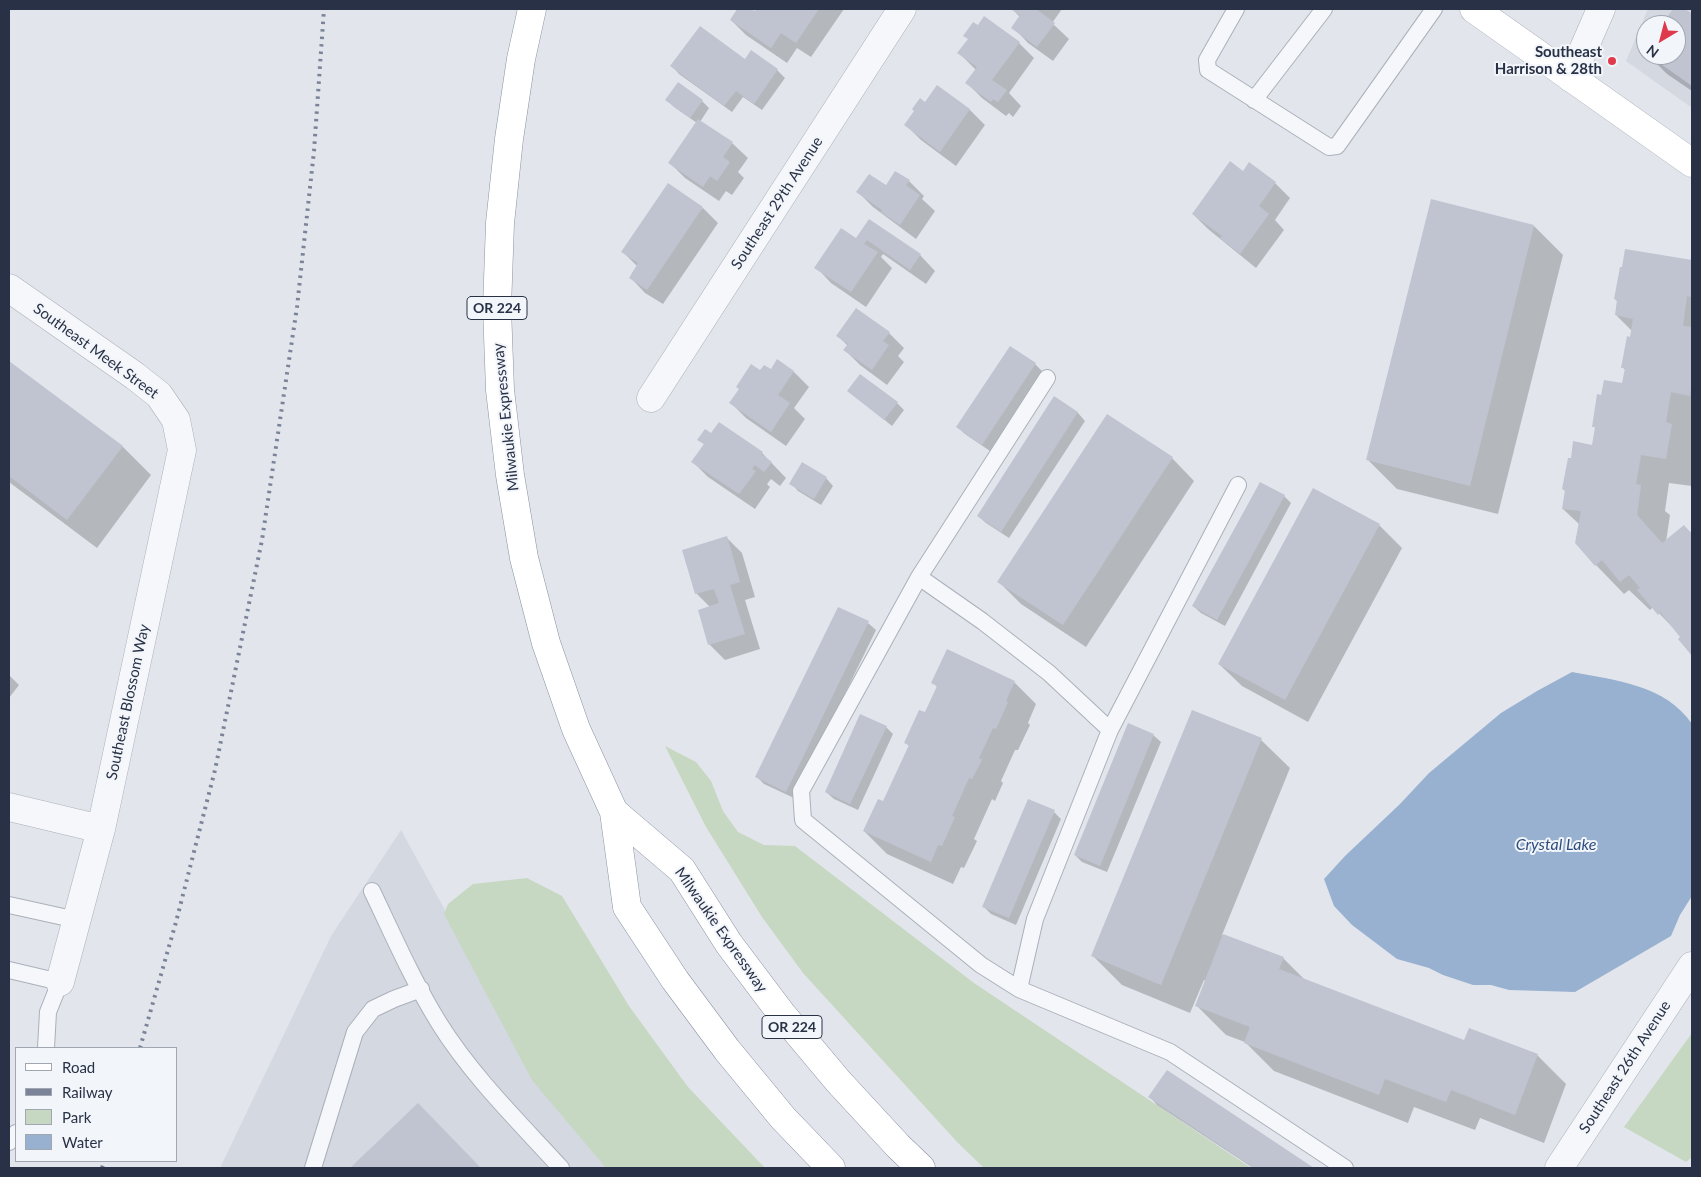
<!DOCTYPE html>
<style>
body{margin:0}
#map{position:relative;width:1701px;height:1177px;overflow:hidden;background:#e2e6ec;font-family:Lato,sans-serif}
canvas{display:block}
.frame{position:absolute;inset:0;border:10px solid #283146;pointer-events:none}
.legend{position:absolute;left:15px;top:1047px;width:162px;height:115px;box-sizing:border-box;background:#f2f5f9;border:1px solid #a1a7b1;margin:0;padding:6px 9px;list-style:none;font-size:15px;color:#283146}
.legend li{display:flex;align-items:center;gap:10px;height:25px}
.legend b{width:25px;border:1px solid #a1a7b1}
.north{position:absolute;left:1636px;top:15px;width:50px;height:50px;box-sizing:border-box;background:#f2f5f9;border:1px solid #a1a7b1;border-radius:50%;rotate:217deg;font-size:14px;font-weight:700;line-height:20px;text-align:center;color:#283146}
.north::after{content:'';display:block;margin:auto;width:18px;height:22px;background:#de3a4b;clip-path:polygon(50% 0,100% 100%,50% 72%,0 100%)}
</style>
<div id="map">
<canvas width="1701" height="1177"></canvas>
<div class="frame"></div>
<ul class="legend">
<li><b style="height:6px;background:#fff"></b>Road</li>
<li><b style="height:6px;background:#7a8398"></b>Railway</li>
<li><b style="height:14px;background:#c6d7c2"></b>Park</li>
<li><b style="height:14px;background:#99b1d0"></b>Water</li>
</ul>
<div class="north">N</div>
</div>
<script>
const c = document.querySelector('canvas').getContext('2d');
c.lineJoin = 'round';
function fill(path, color) { c.fillStyle = color; c.fill(path, 'evenodd'); }
function strokePath(path, color, width, dash) { c.strokeStyle = color; c.lineWidth = width; c.lineCap = dash ? 'butt' : 'round'; c.setLineDash(dash || []); c.stroke(path); }
function write(font, color, halo, rows, align = 'center') {
  c.font = font + ' Lato,sans-serif'; c.lineWidth = 4; c.setLineDash([]); c.textBaseline = 'middle'; c.strokeStyle = halo; c.fillStyle = color; for (const [text, x, y, turn = 0] of rows) {
    c.save(); c.translate(x, y); c.rotate((+turn || 0) * Math.PI / 180); c.textAlign = isNaN(turn) ? turn : align; if (halo) c.strokeText(text, 0, 0); c.fillText(text, 0, 0); c.restore();
  }
}
fill(new Path2D(`
 M1648,9H1692V108L1626,61ZM1646,25H1676V55H1646Z
 M401,830L534,1072L613,1168H220L331,936Z`), '#d4d8e1');
fill(new Path2D(`
 M665,746L696,762L711,781L723,811L738,832L764,845L795,846L974,983L1251,1168H984L958,1143L803,973L762,917L706,827Z
 M527,878L562,896L629,1006L688,1087L765,1168H606L532,1080L444,914L448,904L473,884Z
 M1692,1033V1157L1686,1162L1624,1127Z`), '#c6d7c2');
fill(new Path2D(`
 M1572,672C1615,680 1666,685 1692,724V896L1680,915L1671,936L1575,992L1509,990L1491,985H1473L1443,975L1429,968L1397,959L1352,925L1334,906L1324,879L1345,856L1400,804L1429,773L1501,713L1537,691Z`), '#99b1d0');
fill(new Path2D(`
 M738,9H748L755,13L758,9H844L811,57L797,48L787,63L746,35L731,20Z
 M1012,9H1062L1052,23L1069,39L1053,61L1028,43L1013,27L1020,17Z
 M1674,9H1683L1692,15V91L1667,74L1648,55H1676V25H1663Z
 M978,27L1019,43L1034,58L1009,93L1021,106L1013,117L1009,113L1006,116L982,98L967,83L976,70L959,53Z
 M751,52L777,70L785,78L762,110L743,97L732,112L679,74L672,66L745,60Z
 M937,87L970,110L985,125L956,166L921,140L906,125L925,104Z
 M667,100L702,101L709,108L700,122L732,143L748,158L738,172L744,178L732,195L726,191L719,201L685,178L670,163L697,123L674,107Z
 M909,181L924,196L922,199L935,211L916,239L873,207L858,192Z
 M1275,183L1290,198L1275,220L1284,230L1256,268L1208,229L1193,214Z
 M703,208L718,223L663,304L645,293L630,277L637,266L623,252Z
 M869,221L920,255L935,271L926,284L883,254L881,257L892,268L866,307L831,283L816,267L856,240Z
 M1534,226L1563,255L1498,514L1397,489L1368,460Z
 M1626,250L1692,261V486L1669,483L1665,511L1670,515L1666,542L1684,527L1692,534V654L1680,639L1682,637L1653,607L1650,610L1629,590L1624,594L1596,565L1580,525L1563,509L1566,492L1563,489L1593,447L1596,429L1594,426L1602,396L1623,384L1626,370L1623,368L1632,331L1616,315L1618,302L1615,299L1623,268Z
 M889,333L904,348L898,356L904,362L887,385L860,365L845,350L848,346L838,336Z
 M1010,347L1035,364L1043,372L990,451L965,434L957,427Z
 M777,361L794,372L809,387L794,408L805,419L786,446L746,418L731,403L761,372L771,371Z
 M9,363L122,446L151,475L97,548L9,482Z
 M849,391L897,403L904,410L892,426Z
 M1054,398L1078,413L1085,421L1009,538L986,523L978,516Z
 M699,440L762,453L786,478L780,486L771,479L767,484L770,487L755,509L708,477L693,462L705,445Z
 M1172,458L1194,481L1086,647L1021,604L999,582Z
 M826,478L833,486L821,505L798,491L791,483Z
 M1284,496L1291,503L1225,626L1201,613L1193,606Z
 M1379,525L1402,548L1308,722L1242,686L1219,664Z
 M727,538L742,553L755,597L745,600L760,649L725,660L709,644L710,607L696,593Z
 M868,623L876,630L794,798L764,784L757,777Z
 M9,675L19,685L9,698Z
 M933,682H1014L1036,704L1028,723L1030,725L1018,750H1015L1001,781L1003,783L995,801L992,799L974,839L977,841L964,868L961,867L953,884L887,854L864,831L884,803L910,747L905,742L926,714L937,687Z
 M886,727L893,734L858,810L834,799L826,792Z
 M1153,735L1161,742L1107,872L1082,862L1075,855Z
 M1261,740L1290,768L1222,935L1283,958L1305,980L1465,1041L1537,1055L1566,1084L1544,1143L1480,1118L1475,1130L1414,1107L1408,1123L1274,1071L1245,1042L1226,1035L1197,1006L1206,981L1204,980L1190,1013L1122,985L1093,956Z
 M1054,812L1061,819L1016,925L991,914L984,907Z
 M1167,1072L1311,1168H1253L1157,1105L1150,1097Z
 M418,1105L480,1168H352Z`), '#0003');
fill(new Path2D(`
 M737,9H751L755,11L756,9H819L796,43L781,33L771,48L730,20Z
 M1011,9H1036L1055,23L1037,47L1011,28L1020,15Z
 M1673,9H1685L1692,14V86L1648,55H1676V25H1661Z
 M984,16L1020,42L992,80L1007,90L998,102L993,99L991,102L965,83L977,67L957,53L968,39L963,36L973,22L978,25Z
 M700,26L745,59L751,50L778,69L754,104L736,91L724,106L670,66Z
 M678,82L703,100L690,118L665,100Z
 M937,85L970,109L940,152L904,125L914,111L912,109L920,98L925,102Z
 M698,119L733,142L723,157L730,162L717,181L710,176L703,187L668,163Z
 M1230,161L1243,171L1249,162L1276,182L1259,206L1269,214L1240,254L1220,238L1222,236L1192,214Z
 M895,171L910,180L906,185L920,195L900,225L881,212L882,210L856,192L869,174L886,185Z
 M668,183L703,207L647,290L629,278L638,263L621,252Z
 M1431,199L1534,225L1470,486L1366,460Z
 M869,219L921,254L910,270L867,240L864,244L878,252L851,292L814,268L841,228L856,238Z
 M1625,249L1692,260V297L1687,296L1683,326L1692,327V378L1690,396L1671,392L1666,422L1672,424L1666,459L1641,455L1636,484L1641,485L1637,515L1662,543L1684,525L1692,534V656L1678,639L1680,637L1660,612L1658,615L1637,590L1640,588L1629,575L1620,582L1602,560L1595,566L1575,543L1581,511L1562,509L1565,490L1562,489L1568,458H1571L1573,441L1592,445L1595,427H1592L1597,394L1601,395L1604,380L1622,383L1625,368H1621L1627,336L1630,337L1633,319L1615,315L1617,300L1614,299L1620,267H1622Z
 M856,308L890,332L883,341L889,345L872,370L843,350L848,344L836,336Z
 M1010,346L1036,363L982,445L956,427Z
 M777,359L794,371L778,395L790,403L771,432L729,403L739,389L736,387L751,364L760,370L764,365L771,369Z
 M9,361L123,446L67,520L9,476Z
 M860,374L898,402L884,420L847,391Z
 M1054,396L1078,412L1001,532L977,516Z
 M1107,414L1173,457L1063,625L997,582Z
 M719,422L763,452L761,454L772,462L764,472L755,465L752,469L756,471L739,494L691,462L704,444L697,440L705,429L711,433Z
 M802,462L827,477L814,499L789,484Z
 M1260,482L1285,495L1217,620L1192,606Z
 M1313,488L1380,524L1285,700L1218,664Z
 M727,536L740,582L730,585L745,634L708,645L698,610L719,603L714,589L695,594L682,550Z
 M838,607L869,621L786,792L755,777Z
 M947,649L1015,681L1006,701L1008,702L996,729L993,728L979,758L982,760L972,779L969,778L952,816L955,817L942,846L938,845L931,862L863,831L878,799L883,801L909,745L904,743L919,710L925,712L937,686L931,683Z
 M1192,710L1262,738L1161,985L1091,956Z
 M860,714L887,726L850,804L825,792Z
 M1128,723L1154,734L1100,866L1074,855Z
 M1028,799L1055,810L1009,918L982,907Z
 M1223,934L1284,957L1279,969L1464,1040L1469,1028L1538,1054L1515,1115L1451,1090L1446,1102L1385,1079L1379,1095L1244,1043L1250,1027L1195,1006Z
 M1167,1070L1314,1168H1254L1148,1097Z
 M418,1103L481,1168H350Z`), '#bfc4d0');
const lane = new Path2D(`
 M1236,9L1207,60L1208,70L1329,147L1337,146L1434,9
 M1254,100L1324,9
 M1047,378L919,577L801,791L803,820L981,965L1019,989L1170,1052L1345,1168
 M919,577L982,621L1049,673L1110,730
 M372,891C393,935 413,981 439,1023C472,1076 519,1122 561,1168
 M9,905L77,920
 M9,970L60,982L48,1012L46,1048
 M1019,989L1035,919L1110,730L1238,485
 M9,1142L16,1133
 M313,1168L355,1032L373,1009L394,999L421,989`);
const street = new Path2D(`
 M1571,78L1601,9
 M9,288L135,376L159,395L176,420L182,450L101,829L60,982
 M651,398L902,9
 M9,807L101,829
 M1559,1168L1692,966`);
const secondary = new Path2D(`
 M1474,9L1692,163`);
const highway = new Path2D(`
 M532,9L521,59L509,139L500,223L497,308L500,390L510,475L524,558L546,643L576,729L614,812L627,907L675,980L727,1050L783,1118L831,1168
 M614,812L682,870L729,944L781,1013L838,1081L898,1146L921,1168`);
strokePath(lane, '#aab0ba', 18);
strokePath(street, '#aab0ba', 29);
strokePath(secondary, '#aab0ba', 29);
strokePath(highway, '#8892a5', 29);
strokePath(lane, '#f6f7fa', 16);
strokePath(street, '#f6f7fa', 28);
strokePath(secondary, '#fff', 28);
strokePath(highway, '#fff', 28);
strokePath(new Path2D(`
 M1691,1168H1692`), '#7a8398', 1);
strokePath(new Path2D(`
 M140,1048L176,922L215,770L262,540L297,307L314,151L324,9
 M102,1168L104,1161`), '#7a8398', 4, [2.5, 5]);
for (const [x, y, r, color] of [
 [1612,61,5,"#de3a4b"]
]) { const dot = new Path2D(); dot.arc(x, y, r, 0, 2 * Math.PI); c.fillStyle = color; c.fill(dot); strokePath(dot, '#f2f5f9', 2); }
for (const [x, y, w] of [
 [497,308,60],
 [792,1027,60]
]) { const box = new Path2D(); box.roundRect(x - w / 2, y - 11.5, w, 23, 4); c.fillStyle = '#f2f5f9'; c.fill(box); strokePath(box, '#283146', 1); }
write('bold 14px', '#283146', null, [
 ["OR 224",497,308],
 ["OR 224",792,1027]
]);
write('bold 15px', '#283146', '#f2f5f9', [
 ["Southeast",1602,52],
 ["Harrison & 28th",1602,69]
], 'right');
write('15px', '#283146', '#f2f5f9', [
 ["Southeast 29th Avenue",777,203,-57],
 ["Southeast Meek Street",96,351,36],
 ["Milwaukie Expressway",506,417,-96],
 ["Southeast Blossom Way",128,702,-78],
 ["Milwaukie Expressway",721,930,55],
 ["Southeast 26th Avenue",1625,1067,-57]
]);
write('italic 16px', '#2d4e7f', '#f2f5f9', [
 ["Crystal Lake",1556,845]
]);
</script>
